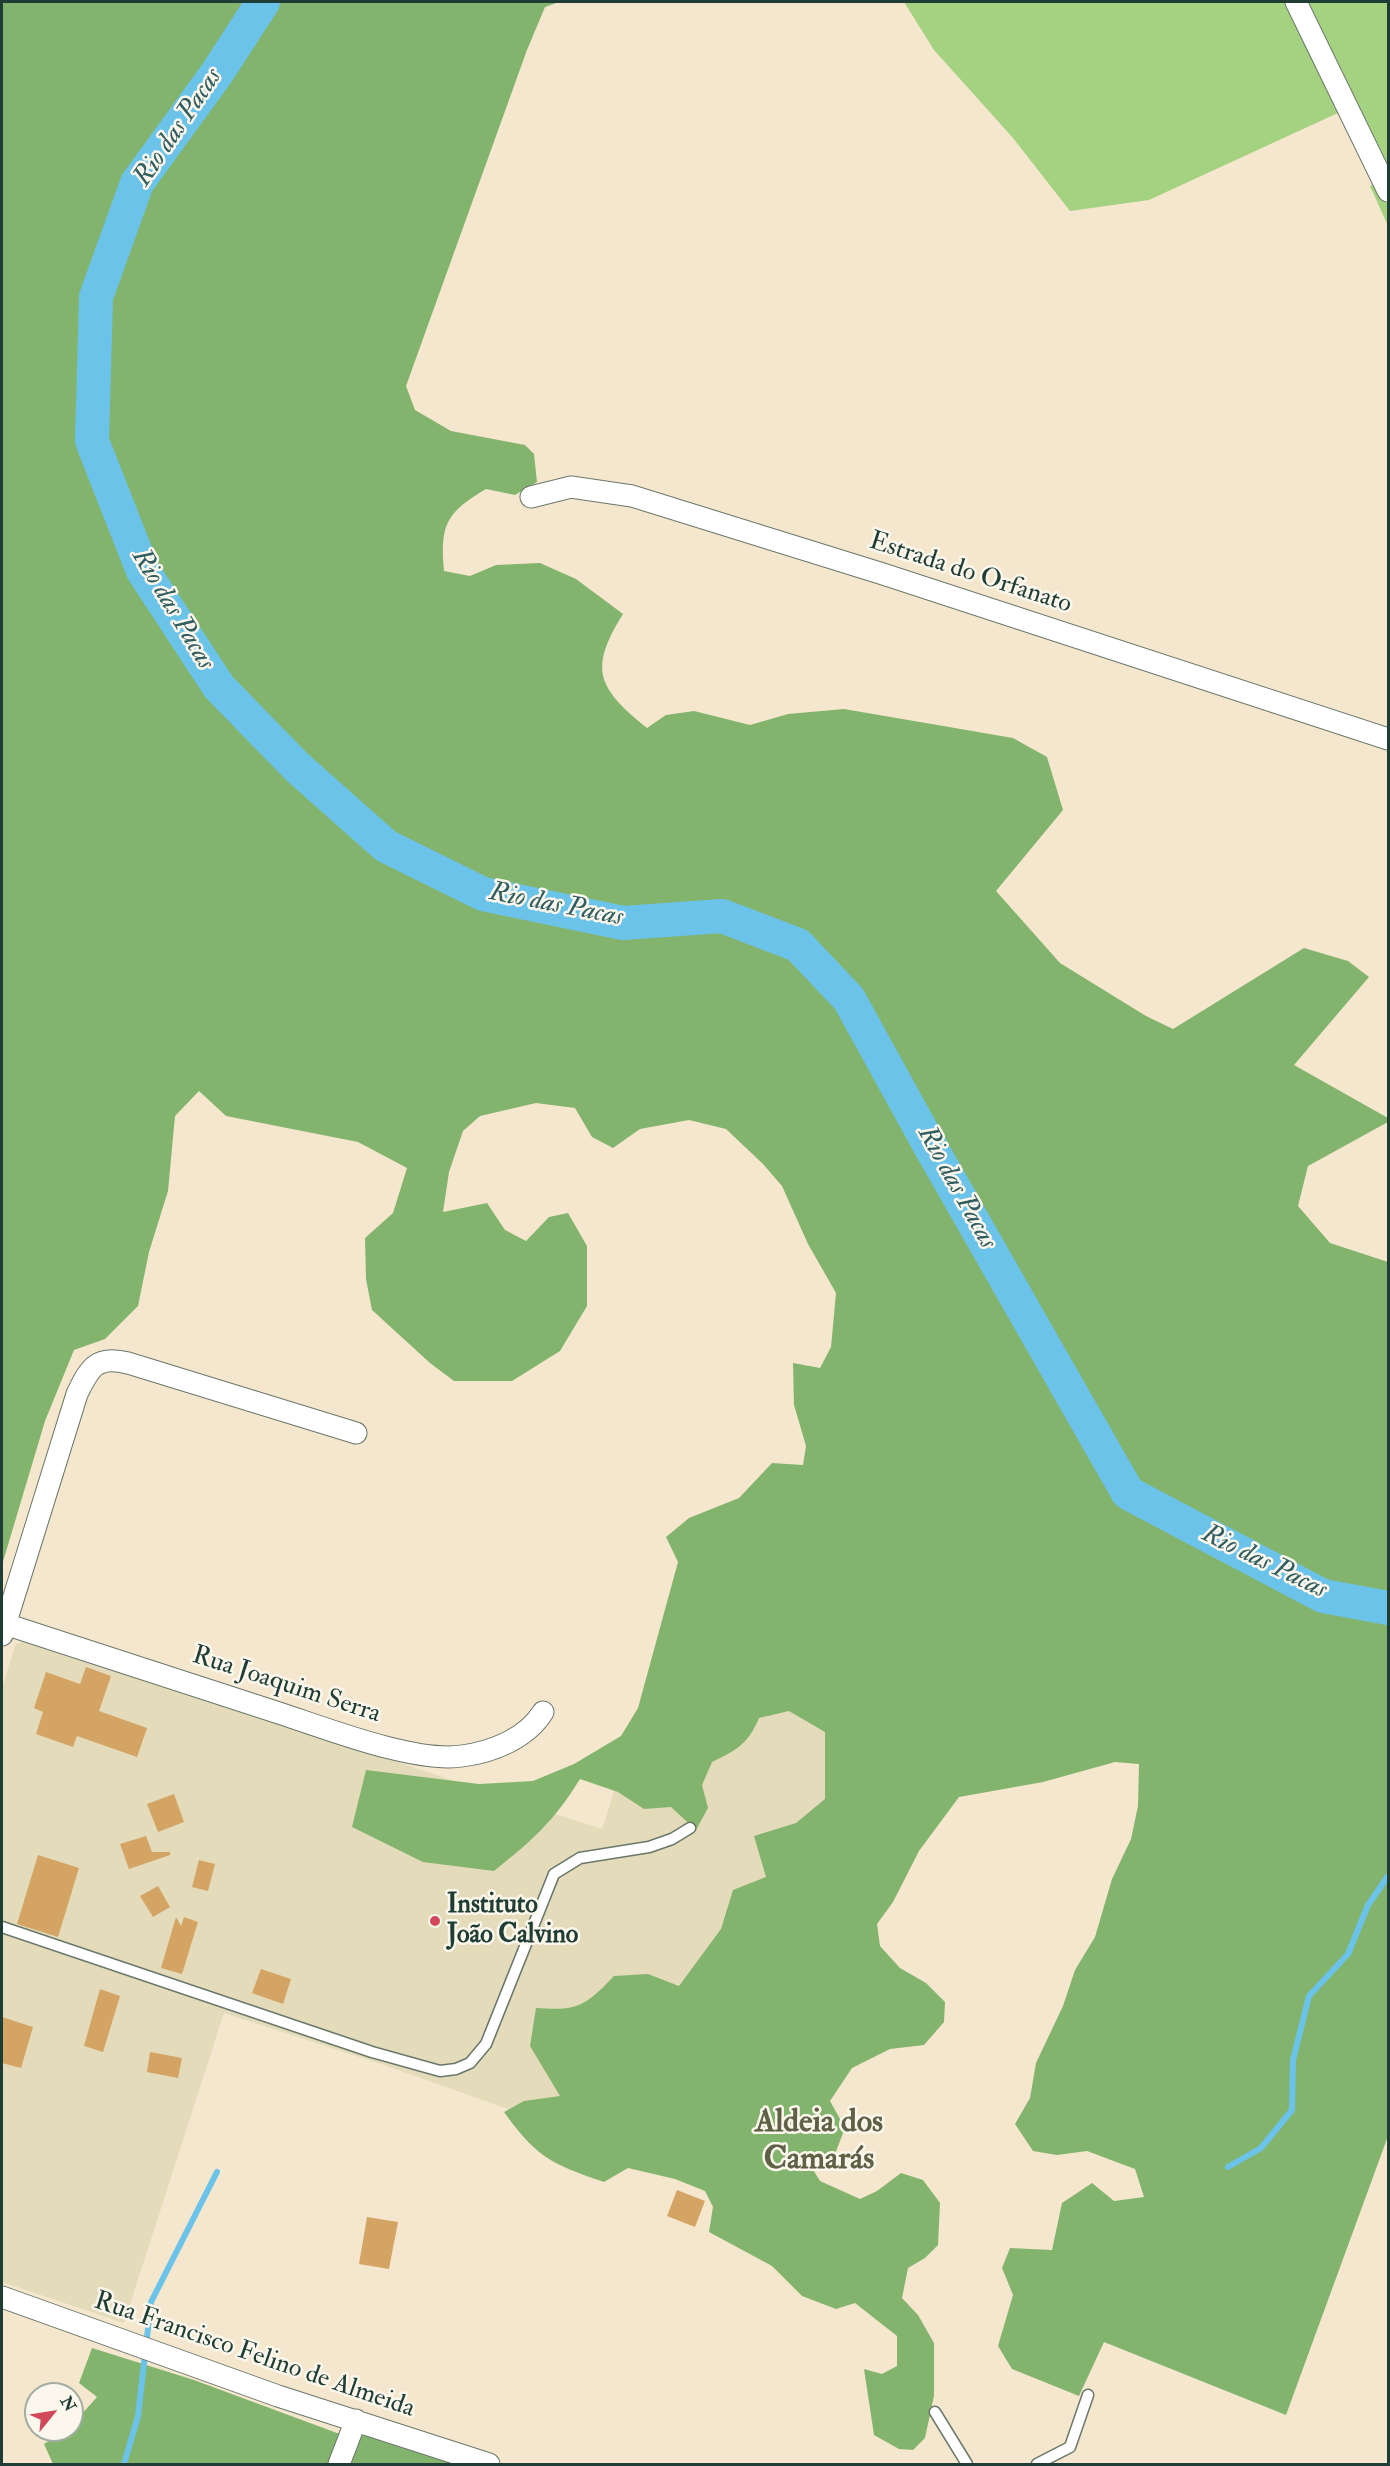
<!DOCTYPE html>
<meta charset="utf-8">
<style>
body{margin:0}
#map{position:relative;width:1390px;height:2466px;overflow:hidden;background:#f5e7ce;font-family:"IM FELL Double Pica",serif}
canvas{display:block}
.frame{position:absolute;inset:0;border:3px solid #1f3d34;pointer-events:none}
.north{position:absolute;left:24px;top:2382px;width:60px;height:60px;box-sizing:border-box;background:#fbf7ec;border:2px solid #a3ada2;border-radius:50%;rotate:60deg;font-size:16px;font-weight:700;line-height:24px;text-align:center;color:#1f3d34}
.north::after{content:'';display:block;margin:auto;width:21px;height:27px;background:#d1495b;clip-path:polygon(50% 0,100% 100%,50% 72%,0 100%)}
</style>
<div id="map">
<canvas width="1390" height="2466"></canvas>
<div class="frame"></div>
<div class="north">N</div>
</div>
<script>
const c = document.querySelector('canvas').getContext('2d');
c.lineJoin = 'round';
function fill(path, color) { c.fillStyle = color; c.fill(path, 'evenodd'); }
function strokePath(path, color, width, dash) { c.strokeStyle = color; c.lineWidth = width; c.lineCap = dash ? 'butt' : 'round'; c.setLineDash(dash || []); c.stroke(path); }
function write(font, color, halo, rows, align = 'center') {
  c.font = font + ' "IM FELL Double Pica",serif'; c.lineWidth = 5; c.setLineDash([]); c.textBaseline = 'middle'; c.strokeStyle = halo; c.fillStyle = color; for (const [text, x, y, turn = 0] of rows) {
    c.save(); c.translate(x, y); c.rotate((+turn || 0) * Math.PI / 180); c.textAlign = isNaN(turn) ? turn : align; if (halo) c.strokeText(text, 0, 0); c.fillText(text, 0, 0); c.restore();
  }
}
fill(new Path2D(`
 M671,1615L933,1701L785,2207L378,2063L224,2013L124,2323L2,2282V1687L16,1644L26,1641L602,1829Z`), '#e3dbba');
fill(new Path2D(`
 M904,2H1388V226L1370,186L1386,178L1353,106L1149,200L1070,211L1013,138L934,50Z`), '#a4d280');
fill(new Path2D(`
 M2,2H559L545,7L527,50L406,386L415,410L451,431L525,445L534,454L537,482L515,495L486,489C446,513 440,524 444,571L470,576L496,565L540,563L576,579L623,614C588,670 598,688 647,728L666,715L694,711L750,725L788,714L844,709L1013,738L1047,757L1063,810L996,891L1060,963L1146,1016L1173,1029L1304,948L1348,961L1369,977L1294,1065L1388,1118V1122L1308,1166L1298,1206L1330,1243L1388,1262V2136L1286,2415L1104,2342L1079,2396L1012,2369L998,2346L1013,2295L1002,2268L1010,2248L1052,2250L1062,2203L1092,2183L1114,2201L1144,2197L1135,2169L1087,2151L1057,2155L1033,2151L1015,2124L1030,2098L1036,2063L1063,2006L1075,1970L1095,1937L1112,1879L1131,1839L1138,1806L1139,1764L1115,1762L1043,1782L959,1797L919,1851L893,1902L877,1924L880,1946L900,1968L926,1983L945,2002L944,2022L924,2045L890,2049L852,2068L830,2101L845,2128L835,2154L812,2168L820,2181L860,2199L877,2191L901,2173L923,2180L940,2203L938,2245L925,2258L908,2268L902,2298L918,2315L934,2343V2396L925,2438L913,2450L899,2449L874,2435L864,2369L882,2374L897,2366V2336L855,2303L836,2309L802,2296L772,2266L709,2232L713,2207L705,2191L675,2179L628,2168L604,2182C552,2164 537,2158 504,2112L524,2101L560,2096L530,2046L536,2008C579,2011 585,2006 614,1976L648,1974L679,1986L721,1929L733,1890L766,1877L754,1836L796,1823L825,1799V1732L789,1711L759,1718C748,1744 737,1750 712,1762L702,1785L708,1808L696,1830L671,1807L644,1809L618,1792L580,1779C554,1821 533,1840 494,1871L423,1862L352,1827L366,1770L479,1784L533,1781L574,1764L621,1736L638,1708L678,1562L666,1537L689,1518L739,1498L772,1463L803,1465L806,1446L794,1405L793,1363L820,1368L831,1347L836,1293L808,1244L782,1186L763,1164L726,1129L689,1120L640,1129L613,1148L592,1137L575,1108L536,1103L480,1116L463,1131L449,1172L443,1212L487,1203L505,1230L526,1241L549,1217L568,1213L587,1246V1306L560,1351L512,1381H454L430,1363L372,1310L366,1279L365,1238L393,1213L407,1168L358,1142L226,1116L199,1091L175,1116L168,1191L149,1252L138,1306L105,1339L74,1350L45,1421L2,1565Z
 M92,2348L194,2380L337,2433L378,2437L469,2464H53L44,2444L67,2430H72V2425L97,2397L79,2383Z`), '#83b46e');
strokePath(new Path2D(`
 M1228,2167L1261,2148L1292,2110L1293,2060L1309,1996L1348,1954L1368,1905L1388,1876
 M124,2464L138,2416L151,2302L217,2172`), '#6cc3ea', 6);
strokePath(new Path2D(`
 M263,2L217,73L137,183L96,297L92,441L143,571L219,687L297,767L386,846L483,894L623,923L722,916L798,945L849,999L930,1146L1128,1493L1323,1596L1388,1608`), '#6cc3ea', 34);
fill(new Path2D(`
 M86,1667L111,1676L99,1711L147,1728L137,1757L77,1736L73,1747L36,1734L43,1712L34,1708L46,1672L80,1684Z
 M174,1794L184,1822L158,1832L147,1804Z
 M146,1836L152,1852H170V1855L129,1869L120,1844Z
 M38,1855L79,1868L58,1937L17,1924Z
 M199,1860L215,1864L208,1891L192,1887Z
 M158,1886L170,1907L153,1917L140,1896Z
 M176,1917L181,1926L184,1917L198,1922L182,1974L161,1968Z
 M261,1969L291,1979L283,2004L252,1993Z
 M100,1989L120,1996L103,2052L84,2046Z
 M2,2017L33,2027L21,2068L2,2063Z
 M150,2052L182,2058L178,2078L147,2072Z
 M677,2190L705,2201L695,2227L667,2216Z
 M367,2217L398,2222L389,2269L359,2264Z`), '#d4a464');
const service = new Path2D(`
 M2,1927L372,2052L440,2071L456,2069L470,2063L486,2044L554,1874L580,1858L649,1847L672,1839L690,1828
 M935,2412L967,2464
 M1037,2464L1070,2447L1088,2395`);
const minor = new Path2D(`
 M1296,2L1388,191
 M531,497L571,487L632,496L883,574L1388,739
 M5,1624C97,1654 190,1684 282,1714C328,1729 415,1763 462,1756C493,1752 527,1738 543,1712
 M2,1635L77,1394C90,1367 97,1355 128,1363L356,1433
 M2,2297L278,2396L489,2464
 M339,2464L356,2420`);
strokePath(service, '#6a786a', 13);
strokePath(minor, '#6a786a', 23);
strokePath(service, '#fff', 10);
strokePath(minor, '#fff', 21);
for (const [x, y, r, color] of [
 [435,1921,6,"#d1495b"]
]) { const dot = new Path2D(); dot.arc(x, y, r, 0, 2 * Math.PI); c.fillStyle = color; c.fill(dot); strokePath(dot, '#fbf7ec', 2); }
write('26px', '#1f3d34', '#fbf7ec', [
 ["Estrada do Orfanato",970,574,18],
 ["Rua Joaquim Serra",286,1686,18],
 ["Rua Francisco Felino de Almeida",254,2356,19]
]);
write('bold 26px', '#1f3d34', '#fbf7ec', [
 ["Instituto",447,1906],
 ["João Calvino",447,1936]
], 'left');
write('italic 27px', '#325e62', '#fbf7ec', [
 ["Rio das Pacas",179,128,-56],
 ["Rio das Pacas",172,610,59],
 ["Rio das Pacas",556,906,11],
 ["Rio das Pacas",956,1188,61],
 ["Rio das Pacas",1264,1563,26]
]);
write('bold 32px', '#5e6145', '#fbf7ec', [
 ["Aldeia dos",819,2124],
 ["Camarás",819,2161]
]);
</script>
